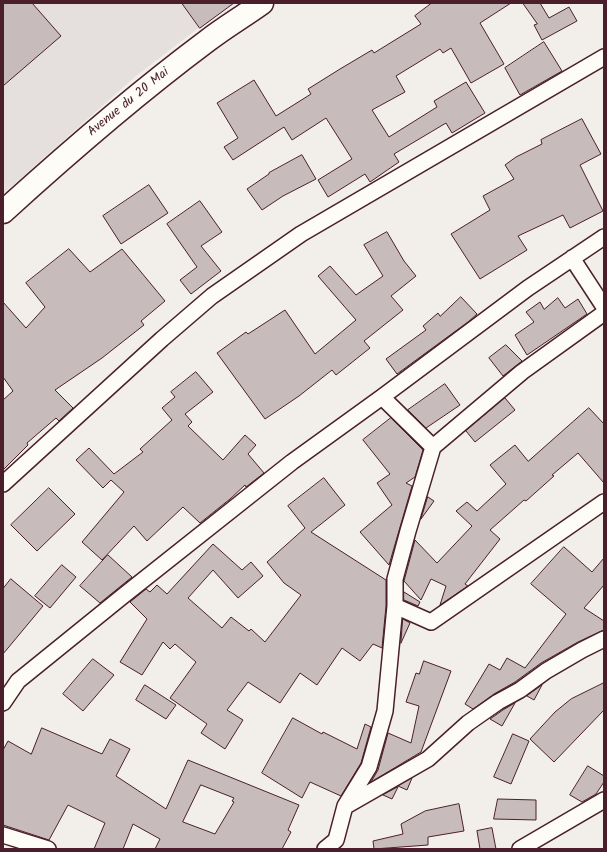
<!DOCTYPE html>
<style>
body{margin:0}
#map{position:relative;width:607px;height:852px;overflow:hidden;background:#f2efeb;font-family:Kalam,sans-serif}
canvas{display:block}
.frame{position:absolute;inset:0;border:4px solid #4a1f2b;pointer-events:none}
</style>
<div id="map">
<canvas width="607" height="852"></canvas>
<div class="frame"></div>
</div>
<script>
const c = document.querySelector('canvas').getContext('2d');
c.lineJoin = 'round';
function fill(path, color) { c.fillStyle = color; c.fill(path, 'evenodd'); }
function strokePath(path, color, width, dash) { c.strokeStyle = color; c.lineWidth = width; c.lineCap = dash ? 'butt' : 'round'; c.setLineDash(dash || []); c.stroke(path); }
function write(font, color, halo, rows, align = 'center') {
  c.font = font + ' Kalam,sans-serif'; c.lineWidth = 3.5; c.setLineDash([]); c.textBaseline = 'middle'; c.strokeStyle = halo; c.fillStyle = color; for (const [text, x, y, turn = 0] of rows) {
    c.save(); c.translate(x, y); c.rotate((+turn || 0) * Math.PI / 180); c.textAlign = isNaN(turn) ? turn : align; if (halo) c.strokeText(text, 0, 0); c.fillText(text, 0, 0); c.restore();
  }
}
fill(new Path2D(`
 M3,3H231L136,76L3,194Z`), '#e5dfdd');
const building = new Path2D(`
 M3,3H32L61,36L3,86Z
 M182,3H234L200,28Z
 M432,3H511L480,23L504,64L471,83L451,48L443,53L440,49L396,76L405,92L372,110L389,137L437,107L434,101L466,82L485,113L452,133L446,123L394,154L399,162L370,182L365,174L328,197L318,180L352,159L326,118L292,140L284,127L233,160L224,147L238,138L217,103L254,80L276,116L311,94L308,89L340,69L372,50L374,53L421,24L415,16Z
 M523,3H540L549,18L569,7L577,21L542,40L534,25L537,24Z
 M544,42L562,71L520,95L505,68Z
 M582,119L601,154L580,165L603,211L570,228L563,215L518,236L527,250L480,279L451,234L490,210L483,196L514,179L505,165L516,157L542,144L541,140Z
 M302,155L316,179L283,196L262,210L247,189L269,174V173Z
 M149,185L168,213L121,244L103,216Z
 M200,201L222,232L201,246L221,271L191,294L180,280L197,267L167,224Z
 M387,232L404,261L416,276L391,296L403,310L364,341L370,348L336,375L332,370L299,396L265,419L217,353L246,332L248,334L285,310L315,354L356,320L318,276L330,266L356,295L383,276L364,245Z
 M69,249L90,272L122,249L165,301L141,321L144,325L102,358L55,390L73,408L59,421L56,418L27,443L28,445L3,470V400L13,391L3,377V302L26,328L45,307L26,283Z
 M461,297L477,314L468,322L397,374L386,359L426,330L423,326L438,313L440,316Z
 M558,298L565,308L578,299L587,314L527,355L515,335L534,322L526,312L540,302L544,309Z
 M506,345L522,361L503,376L489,358Z
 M196,372L213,392L185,414L192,422L188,426L223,460L245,435L256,445L248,454L264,473L246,487L245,485L230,499L200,523L183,507L147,541L134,526L102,560L82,542L124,492L111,480L103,488L76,460L89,448L114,474L143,452L140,449L172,420L162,408L175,397L171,392Z
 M445,384L460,405L426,428L408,410Z
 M505,398L515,410L475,442L466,431Z
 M589,408L604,424V483L578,453L552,475L554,476L526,501L524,500L490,530L500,539L465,584L468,586L440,605L446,586L431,579L421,600L404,581L415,540L437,563L472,526L456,511L467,502L477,511L506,484L490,465L515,445L528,461Z
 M391,418L423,450L415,477L406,483L412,486L389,565L360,532L392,505L377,483L390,474L363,440Z
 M324,478L345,505L311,532L386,580V606L382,648L373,644L360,661L342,648L317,685L300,673L280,703L248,682L227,710L243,720L225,749L201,733L207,724L170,698L196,662L175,644L170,649L163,642L142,675L120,662L147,619L130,602L146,589L150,592L157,585L167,594L213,544L242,570L251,562L263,576L238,598L213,570L188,598L222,628L231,617L249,631L251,629L265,642L301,595L284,583L267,562L305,528L288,506Z
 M49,488L75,514L37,551L11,525Z
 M428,497L434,501L421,519Z
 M564,547L592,572L604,558V585L584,608L604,621V630L578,642L541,663L515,682L494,694L473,709L465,704L489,664L500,670L507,658L525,668L566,614L531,584Z
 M108,555L132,577L100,603L80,586Z
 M62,565L76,577L50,608L35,596Z
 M11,579L43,606L3,654V589Z
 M404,592L420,602L418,606L404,600Z
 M403,619L410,623L401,643Z
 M93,659L114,675L83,711L63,694Z
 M424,661L451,671L421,752L371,782L378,770L388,733L411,743L419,706L406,702L416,673L419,674Z
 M604,683V710L554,762L530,739L555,712L571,699Z
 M145,685L176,705L166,719L136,700Z
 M542,685L534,700L527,696Z
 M515,703L502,726L490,719L503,710Z
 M293,718L322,734L323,732L357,749L365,724L371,727L361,763L341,796L310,782L302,798L262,773Z
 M42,728L102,754L110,739L130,749L116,776L166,809L188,760L299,805L288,830L291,832L282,849H155L160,839L133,824L123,849H94L105,823L68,805L49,840L3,825V750L8,741L31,754ZM201,785L234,798L232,801L234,802L215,834L183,822Z
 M513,734L529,741L511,784L494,777Z
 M588,766L604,776V782L596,794L582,802L570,795Z
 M412,778L407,790L398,786Z
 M398,787L392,799L383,795Z
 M498,799L536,800V820L494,819Z
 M459,804L464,831L428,837V845L374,849L373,841L403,834L401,824L425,811Z
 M492,828L496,849H480L477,831Z`);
fill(building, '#c8bbbb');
strokePath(building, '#4a1f2b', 1);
const street = new Path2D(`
 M572,258L604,307
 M382,397L433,447
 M3,484L162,339L212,296L301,234L604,57
 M395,606V579L408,531L433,447L522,372L604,313
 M3,703L18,681L123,596L292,462L382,397L528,288L604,237
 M346,806L428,759L468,723L498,702L520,690L546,671L582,650L604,639
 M3,835L48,849
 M325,849L336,840L345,806L369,767L385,711L395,606L431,622L604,502
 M520,849L604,800`);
const secondary = new Path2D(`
 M3,212C69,152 136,94 207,41C225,27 244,16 262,3`);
strokePath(street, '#4a1f2b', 18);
strokePath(secondary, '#4a1f2b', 25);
strokePath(street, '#fdfcf7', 15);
strokePath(secondary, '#fdfcf7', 22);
write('13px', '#4a1f2b', '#fdfcf7', [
 ["Avenue du 20 Mai",129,103,-39]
]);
</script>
